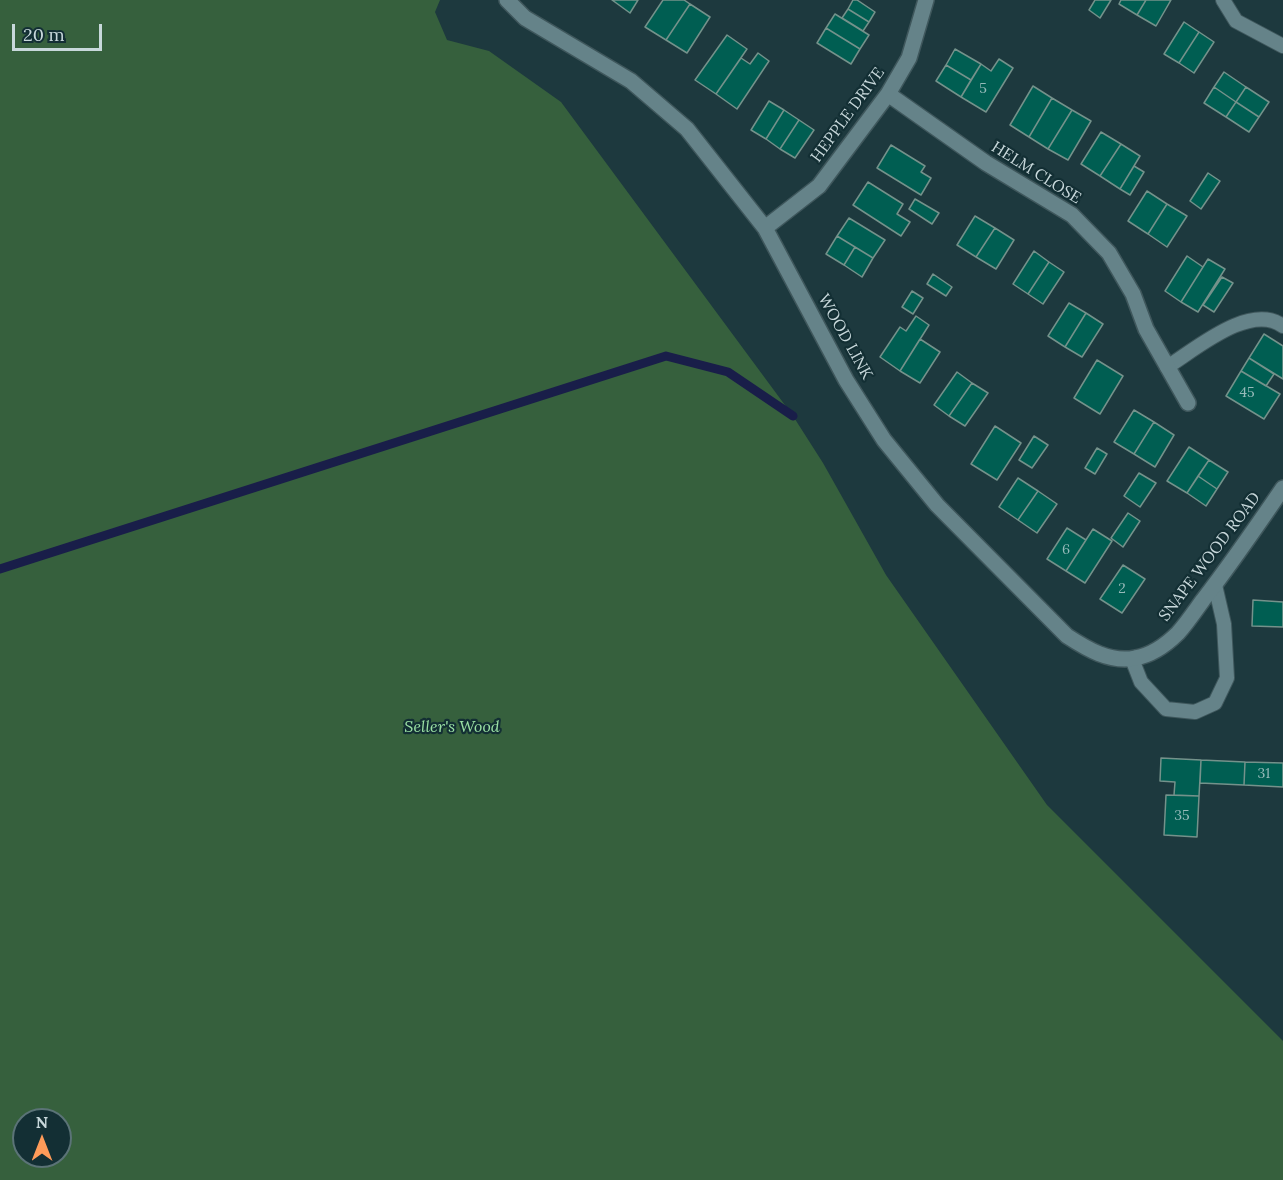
<!DOCTYPE html>
<style>
body{margin:0}
#map{position:relative;width:1283px;height:1180px;overflow:hidden;background:#1d393e;font-family:Lora,serif}
canvas{display:block}
.north{position:absolute;left:12px;top:1108px;width:60px;height:60px;box-sizing:border-box;background:#132f34;border:2px solid #5b7377;border-radius:50%;rotate:0deg;font-size:16px;font-weight:700;line-height:24px;text-align:center;color:#c8d8db}
.north::after{content:'';display:block;margin:auto;width:21px;height:27px;background:#fe9b59;clip-path:polygon(50% 0,100% 100%,50% 72%,0 100%)}
.scale{position:absolute;left:12px;top:24px;width:90px;height:27px;box-sizing:border-box;border:3px solid #c8d8db;border-top:0;padding-left:8px;font-size:18px;line-height:21px;white-space:nowrap;color:#c8d8db;-webkit-text-stroke:4px #132f34;paint-order:stroke}
</style>
<div id="map">
<canvas width="1283" height="1180"></canvas>
<div class="north">N</div>
<div class="scale">20 m</div>
</div>
<script>
const c = document.querySelector('canvas').getContext('2d');
c.lineJoin = 'round';
function fill(path, color) { c.fillStyle = color; c.fill(path, 'evenodd'); }
function strokePath(path, color, width, dash) { c.strokeStyle = color; c.lineWidth = width; c.lineCap = dash ? 'butt' : 'round'; c.setLineDash(dash || []); c.stroke(path); }
function write(font, color, halo, rows, align = 'center') {
  c.font = font + ' Lora,serif'; c.lineWidth = 4.5; c.setLineDash([]); c.textBaseline = 'middle'; c.strokeStyle = halo; c.fillStyle = color; for (const [text, x, y, turn = 0] of rows) {
    c.save(); c.translate(x, y); c.rotate((+turn || 0) * Math.PI / 180); c.textAlign = isNaN(turn) ? turn : align; if (halo) c.strokeText(text, 0, 0); c.fillText(text, 0, 0); c.restore();
  }
}
fill(new Path2D(`
 M0,0H440L435,12L447,40L489,51L561,102L793,416L823,463L886,575L1047,805L1283,1041V1180H0ZM24,1120H60V1156H24Z`), '#36603d');
strokePath(new Path2D(`
 M0,569L666,356L728,372L793,416`), '#191e49', 9);
const building = new Path2D(`
 M612,0H638L630,13Z
 M663,0H684L690,4L666,40L645,27Z
 M853,0H857L875,12L869,22L848,9Z
 M1095,0H1111L1100,18L1089,10Z
 M1121,0H1146L1137,15L1119,4Z
 M1146,0H1171L1156,26L1137,15Z
 M690,4L710,17L687,53L666,40Z
 M848,9L869,22L863,31L842,18Z
 M835,14L869,35L860,49L826,28Z
 M1184,22L1199,32L1179,63L1164,54Z
 M826,28L860,49L851,64L817,43Z
 M1199,32L1214,42L1194,73L1179,63Z
 M727,35L747,49L716,94L695,80Z
 M955,49L981,64L971,80L946,65Z
 M758,53L769,61L737,109L716,94L741,58L750,64Z
 M999,59L1013,68L986,112L961,97L981,64L991,71Z
 M946,65L971,80L961,97L936,81Z
 M1224,72L1246,87L1236,102L1214,87Z
 M1033,86L1052,98L1029,137L1010,125Z
 M1214,87L1236,102L1226,117L1204,103Z
 M1246,87L1269,102L1259,117L1236,102Z
 M1052,98L1072,110L1048,149L1029,137Z
 M769,101L784,110L766,139L751,130Z
 M1236,102L1259,117L1249,132L1226,117Z
 M784,110L799,120L780,149L766,139Z
 M1072,110L1091,121L1068,160L1048,149Z
 M799,120L814,130L795,158L780,149Z
 M1101,132L1121,144L1100,176L1081,164Z
 M1121,144L1140,156L1120,189L1100,176Z
 M891,145L925,166L921,172L931,178L921,195L877,168Z
 M1134,166L1144,172L1130,195L1120,189Z
 M1208,173L1220,181L1201,209L1190,201Z
 M868,182L903,204L897,214L910,222L901,236L853,205Z
 M1147,191L1167,204L1148,234L1128,221Z
 M915,199L939,213L932,224L909,209Z
 M1167,204L1187,216L1167,247L1148,234Z
 M975,216L995,228L976,257L957,245Z
 M849,218L885,240L873,258L837,236Z
 M995,228L1014,240L996,269L976,257Z
 M837,236L855,247L844,265L826,254Z
 M855,247L873,258L862,277L844,265Z
 M1034,251L1049,262L1028,294L1013,284Z
 M1187,256L1203,267L1181,302L1165,291Z
 M1208,259L1225,269L1198,312L1181,302Z
 M1049,262L1064,272L1043,304L1028,294Z
 M933,274L952,287L946,296L927,284Z
 M1222,277L1233,283L1214,312L1203,305Z
 M912,291L923,298L913,314L902,307Z
 M1069,303L1086,313L1065,347L1048,336Z
 M1086,313L1103,324L1082,357L1065,347Z
 M916,316L929,325L900,371L880,357L900,327L906,331Z
 M1264,334L1283,346V379L1249,358Z
 M920,339L940,352L920,383L900,371Z
 M1249,358L1274,374L1266,386L1241,371Z
 M1097,360L1123,376L1100,414L1074,398Z
 M1241,371L1280,394L1264,419L1226,396Z
 M957,372L972,383L949,416L934,405Z
 M972,383L988,393L965,426L949,416Z
 M1134,410L1154,422L1134,454L1114,442Z
 M1154,422L1174,435L1155,467L1134,454Z
 M995,426L1021,443L997,480L971,464Z
 M1034,436L1048,445L1032,468L1019,460Z
 M1189,447L1209,460L1187,493L1167,481Z
 M1097,448L1107,454L1095,474L1085,468Z
 M1209,460L1228,472L1217,489L1198,476Z
 M1139,473L1156,483L1140,507L1124,496Z
 M1198,476L1217,489L1206,506L1187,493Z
 M1018,478L1038,491L1018,520L999,507Z
 M1038,491L1057,504L1037,533L1018,520Z
 M1128,513L1140,521L1123,547L1111,538Z
 M1067,528L1086,540L1066,571L1047,559Z
 M1093,529L1112,541L1085,583L1066,571Z
 M1123,565L1145,579L1122,613L1100,599Z
 M1253,600L1283,602V627L1252,626Z
 M1161,758L1201,760L1199,796L1174,795L1175,782L1160,781Z
 M1201,760L1245,762L1244,785L1200,783Z
 M1245,762L1283,763V787L1244,785Z
 M1166,795L1199,796L1197,837L1164,835Z`);
fill(building, '#005e52');
strokePath(building, '#74928b', 1.5);
const service = new Path2D(`
 M1223,0L1236,21L1283,46
 M1167,367C1196,349 1250,302 1283,326
 M1132,659L1141,682L1166,709L1195,712L1215,703L1227,678L1224,624L1215,585`);
const minor = new Path2D(`
 M507,0L525,18L631,81L687,129L765,228L846,380L884,440L937,505L1067,636C1087,649 1110,663 1135,658C1152,655 1166,645 1178,633C1187,623 1195,611 1203,600C1231,564 1257,526 1283,488
 M888,94L986,163L1072,215L1109,253L1133,294L1146,329L1188,403
 M765,228L819,186L888,94L909,58L926,0`);
strokePath(service, '#3f575c', 16);
strokePath(minor, '#3f575c', 18);
strokePath(service, '#658389', 14);
strokePath(minor, '#658389', 15);
write('14px', '#96bab9', null, [
 ["5",983,89],
 ["45",1247,393],
 ["6",1066,550],
 ["2",1122,589],
 ["31",1264,774],
 ["35",1182,816]
]);
write('16px', '#c8d8db', '#132f34', [
 ["HEPPLE DRIVE",848,115,-54],
 ["HELM CLOSE",1036,173,32],
 ["WOOD LINK",845,337,61],
 ["SNAPE WOOD ROAD",1210,557,-53]
]);
write('italic 16px', '#9be1a4', '#132f34', [
 ["Seller's Wood",452,727]
]);
</script>
